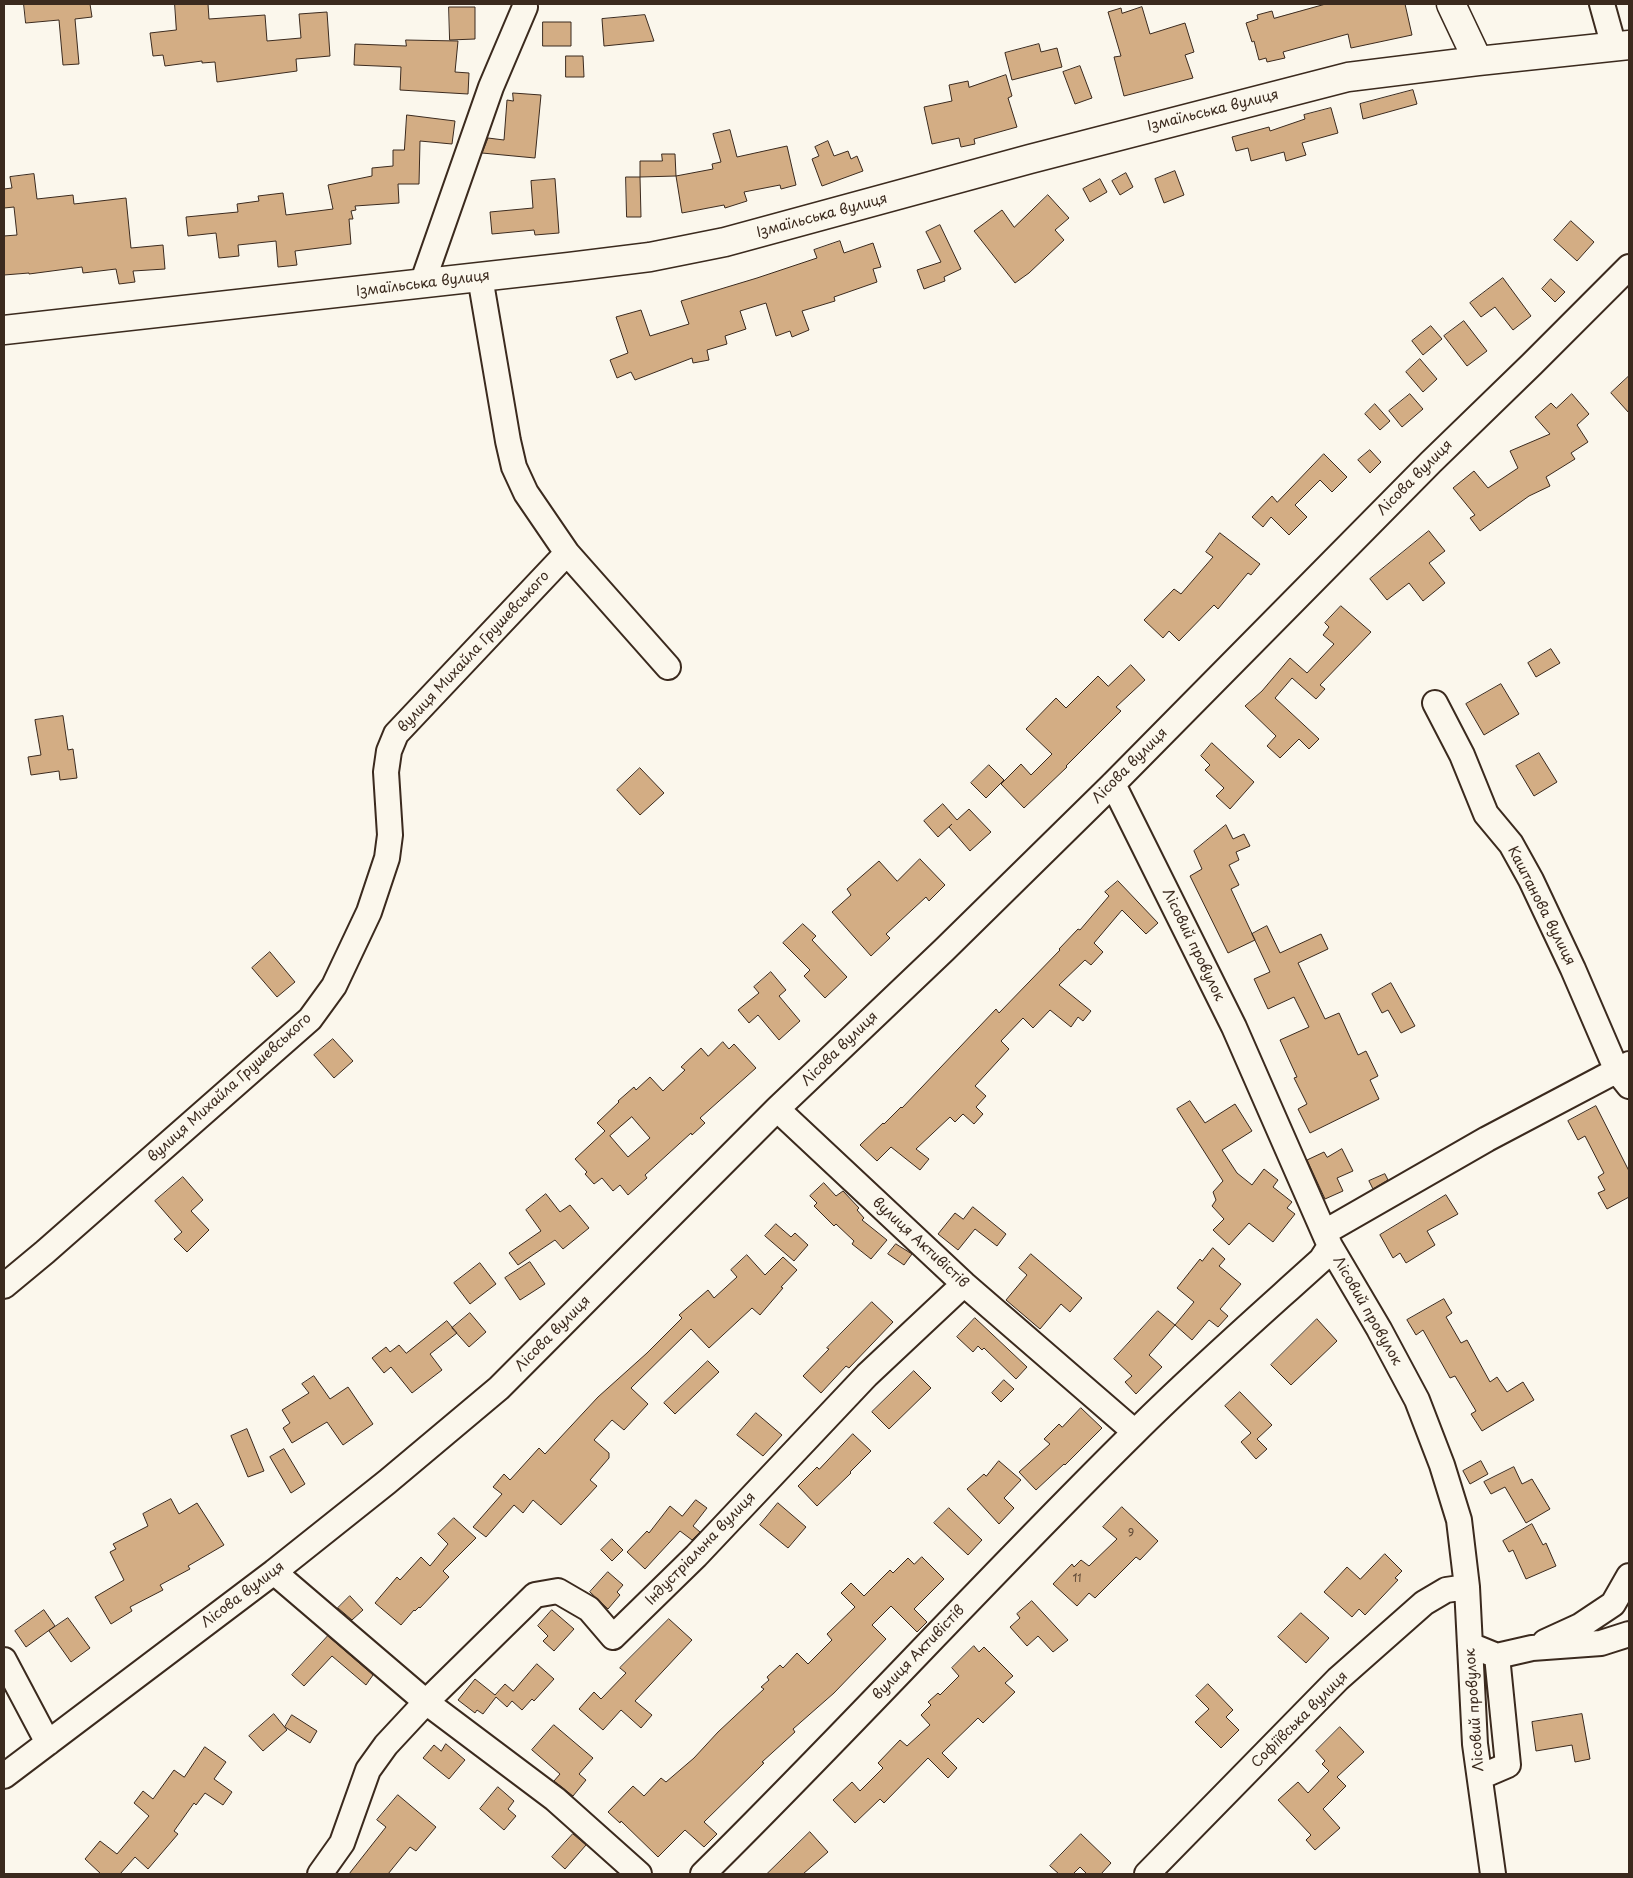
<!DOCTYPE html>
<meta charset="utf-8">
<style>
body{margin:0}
#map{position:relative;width:1633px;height:1878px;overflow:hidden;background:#fbf7ec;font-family:"Playpen Sans",sans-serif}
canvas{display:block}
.frame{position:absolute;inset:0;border:5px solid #3b2a1e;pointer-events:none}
</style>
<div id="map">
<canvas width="1633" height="1878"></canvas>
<div class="frame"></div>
</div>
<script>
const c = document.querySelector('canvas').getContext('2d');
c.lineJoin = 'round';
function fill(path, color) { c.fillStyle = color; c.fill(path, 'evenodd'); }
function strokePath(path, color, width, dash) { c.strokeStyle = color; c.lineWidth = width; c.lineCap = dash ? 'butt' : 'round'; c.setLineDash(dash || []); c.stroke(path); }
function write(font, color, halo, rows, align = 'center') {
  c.font = font + ' "Playpen Sans",sans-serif'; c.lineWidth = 4.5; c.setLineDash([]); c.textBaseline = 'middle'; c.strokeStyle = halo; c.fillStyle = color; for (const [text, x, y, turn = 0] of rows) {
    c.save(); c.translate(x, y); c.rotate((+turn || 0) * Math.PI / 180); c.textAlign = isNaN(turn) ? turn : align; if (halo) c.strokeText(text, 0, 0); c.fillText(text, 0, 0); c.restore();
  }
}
const building = new Path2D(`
 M24,4H90L92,17L75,19L79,64L63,65L59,20L26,23Z
 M175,4H208L209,19L265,15L267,41L301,38L299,14L327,12L330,56L296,59L297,71L217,82L215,62L202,63V61L165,66L163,55L153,56L150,33L176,30Z
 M1326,4H1405L1412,35L1351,48L1348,34L1283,52L1285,58L1267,62L1266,58L1259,60L1254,41L1252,42L1246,23L1258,19L1257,15L1272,11L1274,18Z
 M449,7H475V39L450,40Z
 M1142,7L1150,34L1185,23L1194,52L1185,55L1193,78L1124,96L1114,57L1121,56L1108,12L1121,8L1122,13Z
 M645,15L654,41L604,46L602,19Z
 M543,22H571V46H543Z
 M406,40L458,41L455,72L469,73L468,94L400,90L401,67L354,65L355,44L406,46Z
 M1039,44L1041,52L1057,48L1062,67L1012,80L1005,53Z
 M566,56H583L584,77H566Z
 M1080,66L1092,98L1075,104L1063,72Z
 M1006,75L1012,96L1008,98L1017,127L974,139L975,144L961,147L959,138L932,144L924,107L952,101L949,85L968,81L969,87Z
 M1413,90L1417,104L1363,119L1360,104Z
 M513,93L541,95L535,158L482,153L488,138L504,140L507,100L513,101Z
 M1331,108L1338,133L1302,143L1306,155L1286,161L1284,152L1251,161L1248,148L1236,151L1232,137L1269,127L1270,131L1305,119L1304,115Z
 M407,115L455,121L452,144L420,141L419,184H398L399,203L355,206L356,210L351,211L353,219H349L351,244L295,251L297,265L278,267L276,241L238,245L239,256L219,258L216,233L188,236L186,217L238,212L237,204L259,201L258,196L283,193L286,215L333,209L328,185L372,176V168L393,166V150H404Z
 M730,130L737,157L787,146L796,185L781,189L780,185L744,192L747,201L725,208L724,205L682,213L676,176L713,169L712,164L721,162L713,134Z
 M828,141L834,156L848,151L851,159L857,156L863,171L822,186L812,159L819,156L815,147Z
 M662,154H675L676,176L640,177V161H662Z
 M1175,171L1184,195L1164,203L1155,179Z
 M1126,173L1133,187L1120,195L1112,181Z
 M34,174L37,199L73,195L74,204L126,198L131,248L163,245L165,269L133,271L135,282L119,284L116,269L83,273L82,267L29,274V273L4,275V236L17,235L14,207L4,208V189L12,188L10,177Z
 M626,177H640L641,217H627Z
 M555,179L559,233L535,235L534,230L492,234L490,212L533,208L531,181Z
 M1100,179L1107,192L1090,202L1083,189Z
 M1048,195L1069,218L1055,230L1064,240L1029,273L1015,283L974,231L1002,210L1014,227Z
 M1571,221L1594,242L1577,261L1554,240Z
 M940,225L961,269L944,277L945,281L924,289L917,270L941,262L926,232Z
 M840,241L844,253L873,243L881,267L873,269L877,282L834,297L835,301L802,311L809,330L792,337L790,331L776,336L766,303L740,311L746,329L725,336L727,344L707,350L709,360L693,363L692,358L635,380L631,372L617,378L610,360L628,353L616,317L641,310L650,336L689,324L681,301L757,278L817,258L814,250Z
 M1503,278L1531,316L1513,330L1495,307L1481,317L1470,303Z
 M1551,279L1565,292L1555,302L1542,289Z
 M1464,321L1487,351L1467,366L1444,336Z
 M1431,326L1442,339L1423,355L1412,341Z
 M1420,359L1437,379L1423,392L1406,372Z
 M1629,376V413L1611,393Z
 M1410,394L1423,409L1402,427L1389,411Z
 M1572,394L1589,414L1577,425L1588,442L1571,453L1575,459L1546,477L1550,486L1529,496L1480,531L1470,518L1475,515L1453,488L1474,471L1488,488L1518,468L1510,451L1550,434L1535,417L1551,403L1556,408Z
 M1375,404L1390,421L1380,430L1365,414Z
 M1370,450L1381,462L1370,473L1358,460Z
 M1324,454L1347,477L1332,492L1320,480L1295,505L1307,517L1289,535L1271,517L1263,527L1252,517L1272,496L1277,502Z
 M1429,531L1445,551L1429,563L1445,583L1423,601L1409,583L1387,600L1370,579Z
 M1220,533L1260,564L1251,575L1248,573L1218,609L1214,605L1179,641L1169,631L1163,638L1144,620L1174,589L1181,594L1213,557L1206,552Z
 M1341,606L1371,632L1320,685L1325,689L1316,699L1292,678L1275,698L1319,739L1309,749L1299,739L1280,758L1267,746L1276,736L1245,706L1262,691L1290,658L1307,673L1334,644L1323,635L1329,627L1325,623Z
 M1551,649L1560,663L1536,677L1528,663Z
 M1131,665L1145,680L1116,707L1121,711L1066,766L1067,767L1024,808L1001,784L1021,764L1031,775L1052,754L1026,729L1056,698L1066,708L1098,676L1108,686Z
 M1501,684L1519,714L1484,735L1466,704Z
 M63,716L68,750L73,749L77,778L60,780L59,771L31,775L28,757L41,755L35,720Z
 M1212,743L1254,782L1230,809L1216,796L1224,788L1205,770L1210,765L1201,756Z
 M1539,753L1557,782L1534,796L1516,766Z
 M989,765L1004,780L986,798L971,783Z
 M640,768L664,793L640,815L617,790Z
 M943,804L957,820L969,809L991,832L970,851L949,827L952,824L938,837L924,821Z
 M1226,825L1233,839L1244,834L1250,846L1236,852L1239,860L1229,865L1239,885L1231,889L1255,940L1228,953L1190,876L1202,869L1194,851Z
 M920,859L945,885L929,901L926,897L886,934L890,938L871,956L832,912L851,895L847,889L879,861L897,881Z
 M1118,881L1158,923L1146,934L1122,910L1094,943L1103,952L1091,965L1085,960L1059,985L1091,1011L1083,1021L1078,1017L1071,1027L1050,1010L1033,1028L1023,1018L1001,1041L1009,1049L975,1086L986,1096L976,1107L983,1114L974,1124L963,1114L955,1122L950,1117L916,1149L929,1159L920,1170L891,1147L877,1161L860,1145L883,1123L884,1124L901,1107L902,1108L996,1009L999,1013L1060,950L1059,949L1078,929L1080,930L1109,896L1105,892Z
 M803,924L816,936L812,940L847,977L825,998L804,976L810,970L783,943Z
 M1267,926L1280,953L1321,934L1328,949L1298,963L1325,1019L1339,1013L1358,1055L1366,1051L1378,1076L1370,1080L1379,1099L1310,1133L1298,1109L1307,1104L1294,1078L1297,1077L1280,1040L1309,1027L1294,997L1268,1009L1254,979L1270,972L1252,934Z
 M270,952L295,982L277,997L252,968Z
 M771,972L786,990L779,996L800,1021L779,1040L758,1015L749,1023L738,1010L759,993L754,987Z
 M1391,983L1415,1026L1401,1033L1388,1010L1382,1013L1372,994Z
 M333,1039L353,1061L334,1078L314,1055Z
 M723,1042L729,1049L734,1044L756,1068L700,1118L705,1123L692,1135L691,1133L645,1175L647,1178L628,1195L620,1185L613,1191L602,1178L594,1184L585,1174L587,1172L575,1159L605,1131L597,1123L619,1102L618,1101L634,1087L636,1090L650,1077L663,1091L685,1070L681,1067L701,1048L708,1056ZM632,1117L650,1138L628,1157L610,1136Z
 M1190,1101L1205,1123L1235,1104L1252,1131L1222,1150L1237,1173L1252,1185L1264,1169L1278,1180L1273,1187L1292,1202L1287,1208L1295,1214L1273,1242L1249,1223L1229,1245L1213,1230L1224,1219L1212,1206L1216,1200L1213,1192L1223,1181L1177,1109Z
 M1596,1106L1629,1171V1197L1607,1209L1598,1193L1605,1190L1598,1177L1604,1173L1585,1136L1578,1140L1568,1121Z
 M1342,1149L1353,1171L1337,1178L1343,1191L1325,1199L1307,1160L1324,1152L1327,1157Z
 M1385,1174L1388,1180L1373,1189L1369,1181Z
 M183,1177L203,1200L191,1211L209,1230L187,1252L174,1239L182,1232L155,1201Z
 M824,1183L836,1196L843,1191L859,1208L857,1210L864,1218L862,1220L887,1240L871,1259L852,1244L854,1241L836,1224L834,1226L814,1206L817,1203L810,1196Z
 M546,1194L560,1212L570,1205L589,1228L563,1249L555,1240L518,1265L509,1253L541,1231L526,1210Z
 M1446,1195L1458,1214L1427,1231L1435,1245L1406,1263L1400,1253L1393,1258L1380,1235Z
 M973,1207L1006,1234L997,1246L975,1229L958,1250L938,1234L955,1213L963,1219Z
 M776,1224L791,1237L795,1233L808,1245L794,1261L765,1236Z
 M896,1244L912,1254L904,1265L888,1254Z
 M1213,1248L1225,1259L1219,1266L1241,1284L1220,1309L1228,1316L1218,1327L1209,1320L1192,1340L1175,1325L1194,1302L1177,1288L1200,1259L1202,1261Z
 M1031,1254L1082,1298L1070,1312L1061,1304L1040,1329L1006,1300L1027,1275L1019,1268Z
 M747,1255L765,1275L783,1257L797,1270L781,1287L783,1288L760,1315L752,1308L709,1348L691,1329L631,1388L648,1404L624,1430L612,1420L594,1440L609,1453V1458L590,1480L597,1486L561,1525L533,1500L523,1513L514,1505L486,1537L473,1527L502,1494L493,1487L504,1474L510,1480L539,1448L545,1454L598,1397L647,1353L682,1318L679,1315L708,1290L714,1298L737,1277L731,1270Z
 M530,1262L545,1284L520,1300L505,1278Z
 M480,1263L496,1284L470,1304L454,1283Z
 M1444,1299L1452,1313L1446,1317L1461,1343L1467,1340L1490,1382L1497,1377L1507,1392L1523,1382L1534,1400L1482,1431L1471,1414L1476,1411L1455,1376L1450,1378L1423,1330L1416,1335L1407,1320Z
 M872,1302L893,1322L849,1368L846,1366L821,1393L803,1376L829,1349L827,1348Z
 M1158,1311L1175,1325L1149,1355L1162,1367L1136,1394L1125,1382L1132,1376L1114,1359Z
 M470,1313L486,1332L469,1347L452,1328Z
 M975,1318L1027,1367L1016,1379L984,1348L982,1350L978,1346L973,1352L957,1337Z
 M1317,1319L1337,1341L1291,1385L1271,1365Z
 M447,1321L457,1333L430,1354L442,1370L412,1393L391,1367L384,1373L372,1358L386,1347L390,1352L399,1345L406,1353Z
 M708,1361L719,1372L675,1414L664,1403Z
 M914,1371L931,1388L889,1429L872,1412Z
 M314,1376L330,1399L348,1387L373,1424L343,1445L327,1422L292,1443L283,1428L290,1423L282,1410L309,1393L302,1384Z
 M1004,1380L1014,1389L1001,1402L992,1393Z
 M1240,1392L1272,1425L1257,1439L1267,1449L1256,1459L1241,1442L1251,1433L1225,1406Z
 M1081,1408L1102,1428L1065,1465L1064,1464L1036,1490L1019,1472L1050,1444L1044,1439L1059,1424L1062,1427Z
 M756,1413L782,1435L763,1456L737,1435Z
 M247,1429L264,1471L248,1477L231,1436Z
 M853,1434L871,1451L850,1472L851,1473L817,1506L798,1486L817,1467L819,1469Z
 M284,1449L305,1484L291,1493L270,1457Z
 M999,1461L1021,1480L1004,1498L1014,1508L999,1524L967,1489L984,1474L986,1476Z
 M1481,1461L1488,1474L1470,1484L1463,1471Z
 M1514,1467L1522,1484L1532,1479L1550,1509L1526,1523L1505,1487L1491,1494L1484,1482Z
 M171,1499L179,1514L197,1503L224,1545L188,1566L190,1569L160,1585L163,1590L130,1607L132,1611L111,1624L95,1597L124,1580L110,1552L116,1549L113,1544L148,1526L143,1514Z
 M696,1500L707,1508L693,1526L700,1532L692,1540L680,1531L645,1569L627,1552L647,1531L649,1533L670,1506L682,1516Z
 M778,1503L806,1527L788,1548L760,1525Z
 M1122,1507L1158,1541L1140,1560L1136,1557L1095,1598L1089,1593L1077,1606L1053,1584L1072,1564L1074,1567L1081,1560L1089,1566L1117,1539L1103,1527Z
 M949,1508L982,1540L968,1555L934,1523Z
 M454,1518L476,1538L443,1571L449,1577L420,1608L419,1607L415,1611L414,1610L401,1625L375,1603L397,1577L400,1580L421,1557L430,1566L448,1544L438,1534Z
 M1532,1524L1543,1545L1546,1543L1556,1566L1526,1579L1513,1550L1509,1552L1503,1541Z
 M612,1539L623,1550L612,1561L601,1550Z
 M1385,1554L1402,1571L1395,1578L1398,1580L1365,1615L1359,1609L1352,1617L1324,1592L1347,1567L1360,1579Z
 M922,1557L944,1579L914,1609L927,1622L917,1632L891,1606L872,1625L886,1639L834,1693L793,1729L795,1732L762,1762L764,1763L704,1822L717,1834L704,1847L685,1830L658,1857L621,1821L620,1823L608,1812L633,1786L644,1796L661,1778L666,1782L694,1758L718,1732L764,1689L761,1687L769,1680L767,1677L780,1665L783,1668L797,1653L808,1664L832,1640L827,1634L855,1607L841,1593L851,1583L864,1596L890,1570L893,1573L908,1558L914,1564Z
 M608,1572L623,1585L617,1592L620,1595L608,1609L590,1592Z
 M350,1596L363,1610L352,1620L338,1608Z
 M1032,1601L1068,1640L1053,1652L1038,1636L1027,1646L1010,1627L1020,1618L1017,1614Z
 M44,1610L55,1626L26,1647L15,1631Z
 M552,1610L574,1629L554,1651L543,1641L548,1636L538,1626Z
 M1301,1613L1329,1638L1306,1663L1278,1637Z
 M68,1618L90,1648L71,1662L49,1631Z
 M669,1619L692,1640L635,1701L652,1715L641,1728L621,1710L603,1730L579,1709L594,1692L601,1699L626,1673L620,1668Z
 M328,1636L373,1675L366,1685L332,1656L304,1686L292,1675Z
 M974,1646L979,1652L984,1647L1013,1676L1005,1683L1015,1692L983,1723L978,1718L942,1753L957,1768L948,1778L928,1758L884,1803L880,1799L855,1823L833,1800L852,1782L860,1791L883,1768L878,1763L900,1740L907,1746L930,1725L921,1715L931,1705L928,1702L938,1693L940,1695L959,1676L952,1668Z
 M537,1664L554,1679L534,1701L532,1699L522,1710L512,1701L507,1707L496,1697L483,1714L477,1710L475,1713L458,1700L475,1679L495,1695L505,1684L513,1691Z
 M1208,1684L1233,1710L1226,1717L1239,1730L1221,1748L1195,1722L1209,1709L1196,1696Z
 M274,1714L287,1730L263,1751L249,1736Z
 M1582,1714L1590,1759L1575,1762L1572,1745L1536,1751L1532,1722Z
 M292,1715L317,1731L310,1743L285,1727Z
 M554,1725L593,1758L579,1774L586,1780L573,1796L554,1781L560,1774L532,1750Z
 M1340,1727L1364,1752L1337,1777L1346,1786L1323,1809L1340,1828L1315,1850L1306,1840L1311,1835L1278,1800L1298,1782L1308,1793L1329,1771L1322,1764L1325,1761L1316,1751Z
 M446,1744L465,1760L449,1779L423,1758L434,1745L441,1751Z
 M205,1747L226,1762L214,1779L232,1792L223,1805L205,1793L196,1805L194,1803L174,1831L178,1834L148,1869L135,1857L120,1874H101L85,1859L100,1841L117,1854L149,1816L134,1803L143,1791L153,1799L174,1770L184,1777Z
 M498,1787L514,1801L508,1809L516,1816L504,1830L480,1809Z
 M398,1795L436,1827L416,1851L410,1847L388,1874H349L386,1827L377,1820Z
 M810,1832L828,1852L803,1874H767Z
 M573,1834L586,1845L565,1869L552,1857Z
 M1081,1834L1111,1863L1101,1874H1087L1080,1867L1073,1874H1059L1050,1866Z`);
fill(building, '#d3ad84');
strokePath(building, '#3b2a1e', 1);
const minor = new Path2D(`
 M1602,4L1614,47
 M480,277L508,441L514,467L526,493L567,553L668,667
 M422,284L491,87L525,7
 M1435,703L1462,755L1486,814L1511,844L1531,880L1573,969L1617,1071L1629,1086
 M1113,784L1234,1027L1330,1246L1379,1329L1417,1400L1442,1465L1459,1520L1467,1587L1475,1744L1493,1874
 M777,1109L964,1284L1135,1432
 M1325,1232L1487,1139L1629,1064
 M4,1286L45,1252L310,1019L334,986L369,912L387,858L390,835L386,772L389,751L396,734L567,553
 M274,1572L426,1702L555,1799L639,1874
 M1545,1642L1580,1626L1613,1604L1629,1576
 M1470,1645L1497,1656L1532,1648L1601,1643L1629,1634
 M4,1660L48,1743
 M4,1776L274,1572L387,1482L499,1388L777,1109L944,950L1113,784L1431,462L1532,364L1629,267
 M1480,1777L1508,1765L1497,1656
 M320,1874L342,1843L368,1770L386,1745L426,1702L535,1595L558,1591L589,1609L613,1637L696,1556L867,1375L964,1284
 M703,1874C849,1730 988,1577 1134,1433C1194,1373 1258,1317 1321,1260L1330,1246
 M1147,1874L1338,1679L1424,1603L1446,1590L1467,1587`);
const major = new Path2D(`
 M1451,4L1478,61
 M4,330L569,267L650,257L725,242L1030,159L1348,77L1478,61L1629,45`);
strokePath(minor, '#3b2a1e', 28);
strokePath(major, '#3b2a1e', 31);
strokePath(minor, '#fbf7ec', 24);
strokePath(major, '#fbf7ec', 28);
write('11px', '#614b38', null, [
 ["9",1131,1534],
 ["11",1077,1579]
]);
write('14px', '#3b2a1e', '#fbf7ec', [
 ["Ізмаїльська вулиця",1213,111,-14],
 ["Ізмаїльська вулиця",822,216,-15],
 ["Ізмаїльська вулиця",423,284,-7],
 ["Лісова вулиця",1415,478,-45],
 ["вулиця Михайла Грушевського",474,652,-47],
 ["Лісова вулиця",1130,766,-45],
 ["Каштанова вулиця",1541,906,63],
 ["Лісовий провулок",1193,945,64],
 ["Лісова вулиця",840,1049,-44],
 ["вулиця Михайла Грушевського",230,1088,-42],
 ["вулиця Активістів",920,1243,43],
 ["Лісовий провулок",1367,1311,60],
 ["Лісова вулиця",553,1334,-45],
 ["Індустріальна вулиця",701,1549,-46],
 ["Лісова вулиця",243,1595,-37],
 ["вулиця Активістів",919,1653,-46],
 ["Лісовий провулок",1475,1710,-94],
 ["Софіївська вулиця",1300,1720,-45]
]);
</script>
